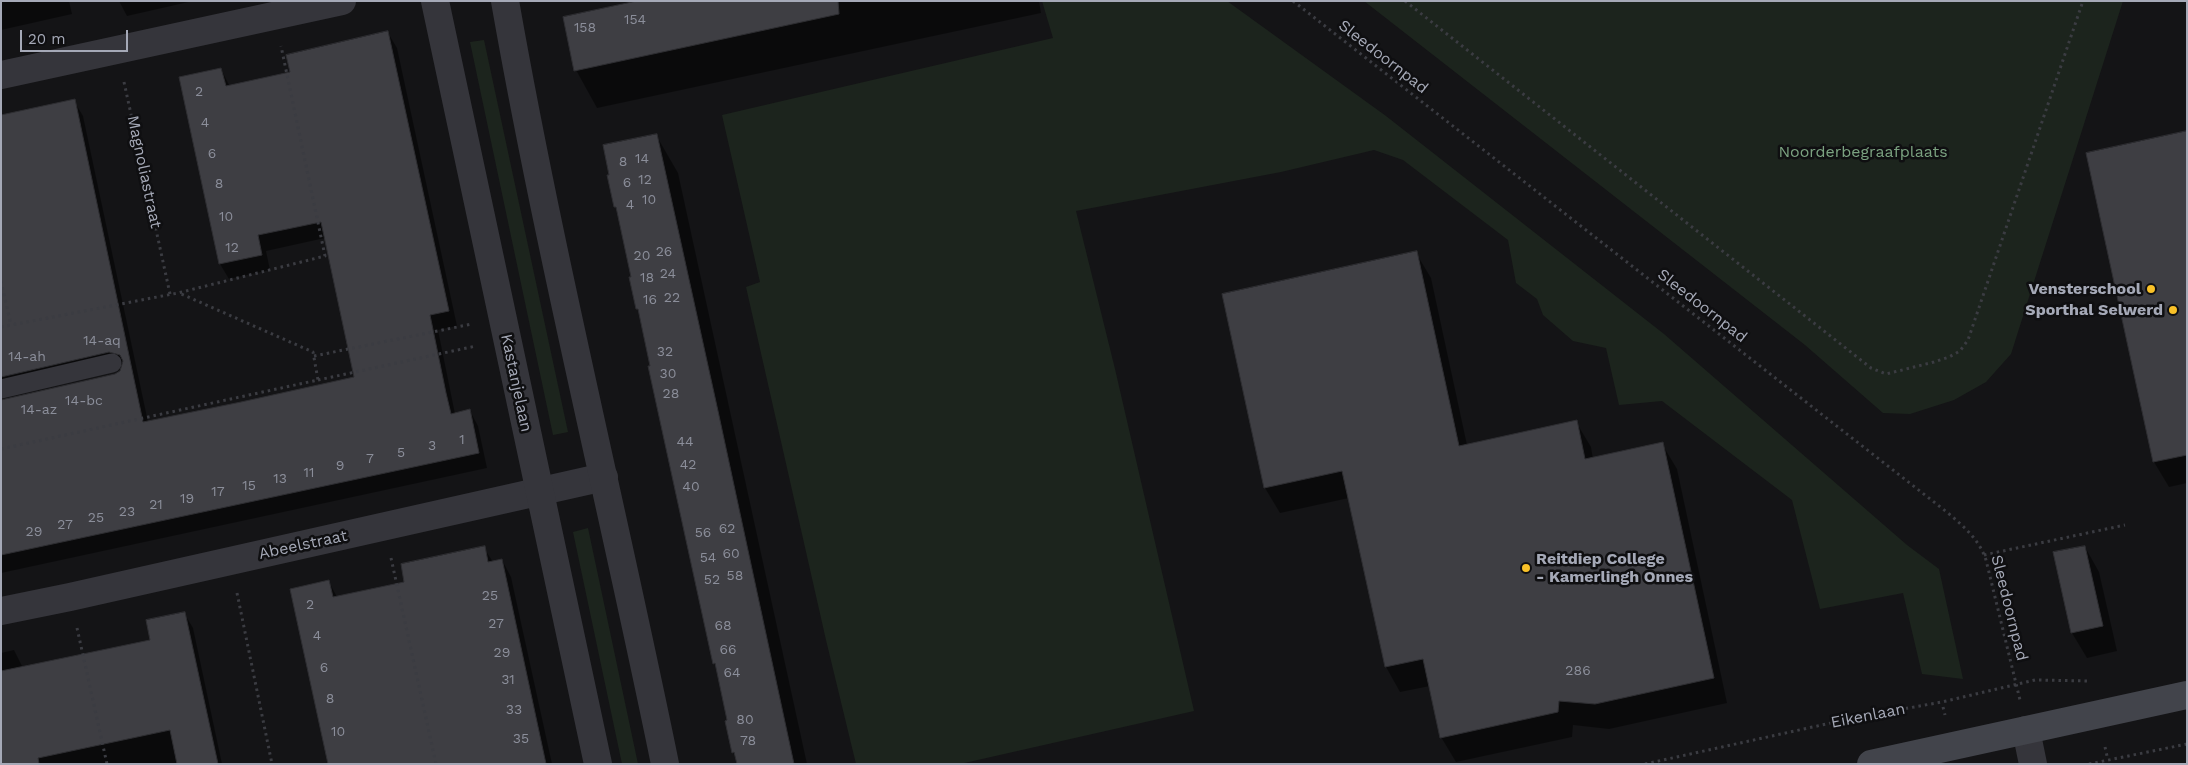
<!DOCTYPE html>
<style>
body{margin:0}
#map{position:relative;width:2188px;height:765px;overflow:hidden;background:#141416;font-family:"Work Sans",sans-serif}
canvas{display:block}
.frame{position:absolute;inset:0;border:2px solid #a5a9b7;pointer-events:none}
.scale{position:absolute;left:20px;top:30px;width:108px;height:22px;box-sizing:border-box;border:2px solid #a5a9b7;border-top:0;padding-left:6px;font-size:15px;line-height:18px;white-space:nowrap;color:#a5a9b7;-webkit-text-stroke:4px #0f0f11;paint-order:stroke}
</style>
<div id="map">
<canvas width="2188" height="765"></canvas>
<div class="frame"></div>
<div class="scale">20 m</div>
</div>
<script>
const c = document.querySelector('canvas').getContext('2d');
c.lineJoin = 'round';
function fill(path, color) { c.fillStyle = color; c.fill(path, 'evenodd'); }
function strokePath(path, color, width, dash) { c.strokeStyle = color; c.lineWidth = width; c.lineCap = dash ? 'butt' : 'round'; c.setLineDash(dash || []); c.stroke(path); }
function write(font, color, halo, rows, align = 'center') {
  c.font = font + ' "Work Sans",sans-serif'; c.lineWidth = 5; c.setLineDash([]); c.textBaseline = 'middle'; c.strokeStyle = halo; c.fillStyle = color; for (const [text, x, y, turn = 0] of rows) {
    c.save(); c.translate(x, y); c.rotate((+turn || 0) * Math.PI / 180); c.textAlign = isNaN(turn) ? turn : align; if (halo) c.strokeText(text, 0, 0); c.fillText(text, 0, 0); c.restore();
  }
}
fill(new Path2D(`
 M1042,1H1227L1386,116L1664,334L1907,545L1939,569L1963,679L1922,674L1903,593L1820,609L1792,500L1662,401L1619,405L1606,348L1573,341L1543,315L1537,299L1516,283L1508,240L1403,160L1374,150L1281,172L1076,211L1115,369L1194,711L960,764H856L826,640L746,287L760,282L722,115L1053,38Z
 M1364,1H2123L2011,354L1986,382L1954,400L1910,414L1883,413L1805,345Z
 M484,40L568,432L553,435L470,42Z
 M588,528L638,764H622L573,532Z`), '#1c241d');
fill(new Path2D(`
 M1,1H69L72,14L1,30Z
 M119,1H193L127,16Z
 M642,1H1039L1041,13L597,108L576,70Z
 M388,33L397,48L457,326L438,330L454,409L455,414L470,411L478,426L487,468L1,573V401L115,375L121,372L122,368L119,367L1,397V136L74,101L83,116L148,422L356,378L325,238L266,251L270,270L229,279L220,264L221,69L230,87L291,73Z
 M2187,132V483L2169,487L2154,462L2087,154Z
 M656,135L678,173L807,764H738L733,752L729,721L718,671L714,663L641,316L637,309L633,278L619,214L615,206Z
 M1416,253L1431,278L1467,445L1576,422L1591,447L1593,459L1662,444L1677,469L1727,703L1609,729L1573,725L1572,737L1456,762L1441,737L1430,686L1400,692L1386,667L1349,498L1280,513L1265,488L1223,295Z
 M2085,547L2099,572L2117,651L2087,658L2072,633L2055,553Z
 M484,548L493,562L502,560L511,577L552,764H329V582L337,597L406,583Z
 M184,613L193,628L222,764H1V653L14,650L23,668L152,641Z`), '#0007');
const building = new Path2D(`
 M637,1H838L839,14L574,71L563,17Z
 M388,31L449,311L430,315L446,393L451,414L470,409L479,453L1,555V400L115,374L120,371L123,361L120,355L109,352L1,377V115L75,99L143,422L241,402L354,377L321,222L258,235L262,255L219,264L179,77L221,68L226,86L290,72L286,55Z
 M2187,131V455L2153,462L2086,153Z
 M657,134L718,411L794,764H737L734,752L732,753L725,721L727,720L715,663L713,664L648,366H650L638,309H636L629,277H631L616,207H614L607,175H609L603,145Z
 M1417,251L1459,446L1577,420L1585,459L1663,442L1714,678L1595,704L1559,701L1558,712L1440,738L1423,659L1385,667L1342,471L1264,488L1222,294Z
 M485,546L488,562L502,559L546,764H328L290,589L329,580L333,597L404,582L401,564Z
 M2085,546L2103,626L2071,633L2053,552Z
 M185,612L218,764H177L170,730L38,758L39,764H1V671L150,640L146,620Z`);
fill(building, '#3e3e43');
strokePath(building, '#2e2e32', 1);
strokePath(new Path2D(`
 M1293,1L1948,513C1964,527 1979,539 1986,560L2020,700
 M1405,1L1871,368L1886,374L1934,362L1949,357L1960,351L1968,340L2083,1
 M124,82L170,294
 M1,281L11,325
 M1,327L178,293L325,256L281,46
 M314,356L472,324
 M318,380L476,346
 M1,449L318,380L313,352L179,293
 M1984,555L2125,525
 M391,558L436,764
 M237,593L272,764
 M77,628L107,764
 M1943,707L1945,715
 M2105,747L2107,756
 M1645,764L1858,717L1942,702L2035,680L2091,681
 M2089,764L2187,744`), '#3b3c42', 3, [2.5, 4]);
strokePath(new Path2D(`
 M1,389L112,363`), '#35353b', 19);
strokePath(new Path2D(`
 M1,75L342,1
 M1,611L70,597L604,477
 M2026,730L2033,764`), '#35353b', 28);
strokePath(new Path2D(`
 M435,1L598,764
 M505,1C550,257 613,509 665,764`), '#35353b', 28);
strokePath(new Path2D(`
 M1871,764L2187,695`), '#42444b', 28);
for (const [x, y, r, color] of [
 [2151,289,5,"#f9c128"],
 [2173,310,5,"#f9c128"],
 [1526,568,5,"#f9c128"]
]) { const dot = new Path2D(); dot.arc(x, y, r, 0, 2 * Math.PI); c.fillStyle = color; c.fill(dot); strokePath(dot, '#0f0f11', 2); }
write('14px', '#8b8e9a', null, [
 ["154",635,20],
 ["158",585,28],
 ["2",199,92],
 ["4",205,123],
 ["6",212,154],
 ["14",642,159],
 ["8",623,162],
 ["12",645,180],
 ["6",627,183],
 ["8",219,184],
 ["10",649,200],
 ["4",630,205],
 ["10",226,217],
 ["12",232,248],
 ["26",664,252],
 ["20",642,256],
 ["24",668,274],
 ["18",647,278],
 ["22",672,298],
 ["16",650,300],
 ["14-aq",102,341],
 ["32",665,352],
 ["14-ah",27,357],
 ["30",668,374],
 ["28",671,394],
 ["14-bc",84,401],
 ["14-az",39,410],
 ["1",462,440],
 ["44",685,442],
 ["3",432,446],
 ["5",401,453],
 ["7",370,459],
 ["42",688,465],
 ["9",340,466],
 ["11",309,473],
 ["13",280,479],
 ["15",249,486],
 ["40",691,487],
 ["17",218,492],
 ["19",187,499],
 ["21",156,505],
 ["23",127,512],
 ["25",96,518],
 ["27",65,525],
 ["62",727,529],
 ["29",34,532],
 ["56",703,533],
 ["60",731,554],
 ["54",708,558],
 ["58",735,576],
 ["52",712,580],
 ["25",490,596],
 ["2",310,605],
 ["27",496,624],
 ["68",723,626],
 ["4",317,636],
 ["66",728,650],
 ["29",502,653],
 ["6",324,668],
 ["286",1578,671],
 ["64",732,673],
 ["31",508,680],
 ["8",330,699],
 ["33",514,710],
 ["80",745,720],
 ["10",338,732],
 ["35",521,739],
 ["78",748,741]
]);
write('16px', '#a5a9b7', '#0f0f11', [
 ["Sleedoornpad",1383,57,38],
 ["Magnoliastraat",144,172,78],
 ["Sleedoornpad",1702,306,38],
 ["Kastanjelaan",516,383,78],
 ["Abeelstraat",303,545,-12],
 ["Sleedoornpad",2009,608,76],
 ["Eikenlaan",1868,716,-11]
]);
write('16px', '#7ba280', '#0f0f11', [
 ["Noorderbegraafplaats",1863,152]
]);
write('bold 16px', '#a5a9b7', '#0f0f11', [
 ["Vensterschool",2141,289],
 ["Sporthal Selwerd",2163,310],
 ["Reitdiep College",1536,559,"left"],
 ["- Kamerlingh Onnes",1536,577,"left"]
], 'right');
</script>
